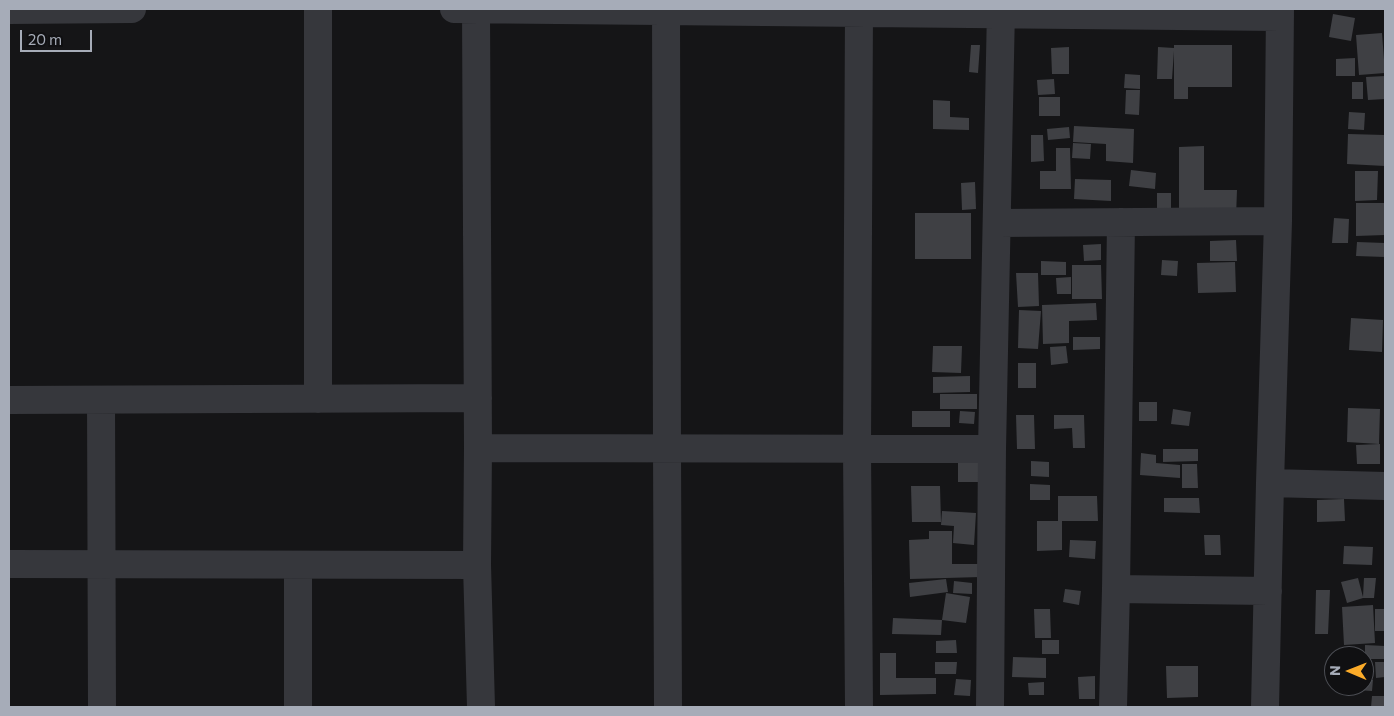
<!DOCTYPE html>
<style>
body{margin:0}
#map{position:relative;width:1394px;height:716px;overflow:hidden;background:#151517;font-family:Commissioner,sans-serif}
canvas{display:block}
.frame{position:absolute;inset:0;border:10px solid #a6acb8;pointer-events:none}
.north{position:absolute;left:1324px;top:646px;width:50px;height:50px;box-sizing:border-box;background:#101012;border:1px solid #4c4e54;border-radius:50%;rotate:271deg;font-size:14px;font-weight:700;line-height:20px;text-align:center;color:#a6acb8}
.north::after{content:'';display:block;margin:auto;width:18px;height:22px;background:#fbab29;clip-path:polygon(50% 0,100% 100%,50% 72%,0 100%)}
.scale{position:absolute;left:20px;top:30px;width:72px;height:22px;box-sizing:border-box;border:2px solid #a6acb8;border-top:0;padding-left:6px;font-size:15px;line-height:18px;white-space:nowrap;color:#a6acb8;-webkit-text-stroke:4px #101012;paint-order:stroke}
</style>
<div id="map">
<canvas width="1394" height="716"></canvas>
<div class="frame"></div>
<div class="north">N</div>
<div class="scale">20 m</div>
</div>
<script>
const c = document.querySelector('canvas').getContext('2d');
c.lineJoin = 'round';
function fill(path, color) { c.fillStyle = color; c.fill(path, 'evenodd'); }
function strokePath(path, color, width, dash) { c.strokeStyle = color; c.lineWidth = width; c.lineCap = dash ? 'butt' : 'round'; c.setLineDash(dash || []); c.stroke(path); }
fill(new Path2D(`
 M1333,14L1355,18L1351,41L1329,37Z
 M1382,33L1385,73L1359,75L1356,35Z
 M971,45H980L978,73L969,72Z
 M1174,45H1232V87H1188V99H1174V51L1172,79H1157L1158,47L1174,48Z
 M1069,47V74H1052L1051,48Z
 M1355,58V76H1336V59Z
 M1125,74L1140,75V89L1124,88Z
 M1385,76V99L1368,100L1366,77Z
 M1054,79L1055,94L1038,95L1037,80Z
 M1352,82H1363V99H1352Z
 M1126,90H1140L1139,115L1125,114Z
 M1039,97H1060V116H1039Z
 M933,100L950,101V117L969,118V130L933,129Z
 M1349,112L1365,113L1364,130L1348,129Z
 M1074,126L1134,129L1133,163L1106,161V144L1073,142Z
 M1069,127L1070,138L1048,140L1047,129Z
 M1348,134L1385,135V166L1347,164Z
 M1031,135H1043L1044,161L1031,162Z
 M1073,143L1091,144L1090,159L1072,158Z
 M1204,146V190H1237L1236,217L1179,216V147Z
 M1056,148H1070L1071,189H1040V171H1056Z
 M1131,170L1156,173L1155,189L1129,186Z
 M1355,171H1378L1377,200L1355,201Z
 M1075,179L1111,180V201L1074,199Z
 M975,182L976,209L962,210L961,183Z
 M1157,193H1171V210H1157Z
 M1356,203H1385V235L1356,236Z
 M915,213H971V259H915Z
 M1334,218L1349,219L1348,243H1332Z
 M1236,240L1237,261H1210V241Z
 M1357,242L1385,243V257L1356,256Z
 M1101,244V260L1084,261L1083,245Z
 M1162,260L1178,261L1177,276L1161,275Z
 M1041,261L1066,262V275H1041Z
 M1235,262L1236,292L1198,293L1197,263Z
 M1072,265H1101L1102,299H1072Z
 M1016,273H1038L1039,306L1018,307Z
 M1071,277V294H1057L1056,278Z
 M1096,303L1097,320L1069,321V343L1043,344L1042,305Z
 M1019,310L1041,311L1038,349L1018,348Z
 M1351,318L1383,320L1382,352L1349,350Z
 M1073,337H1100V349L1073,350Z
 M933,346H962L961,373L932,372Z
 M1066,346L1068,363L1051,365L1050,347Z
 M1018,363H1036V388H1018Z
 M970,376V392L933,393V377Z
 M940,394H977V409H940Z
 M1139,402H1157V421H1139Z
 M1348,408L1380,409L1379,444L1347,442Z
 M1173,409L1191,412L1189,426L1171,424Z
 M912,411H950V427H912Z
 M960,411L975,412L974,424L959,423Z
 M1016,415H1034L1035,449H1017Z
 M1054,415H1084L1085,448H1073L1072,428L1054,429Z
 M1380,444V464H1357L1356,445Z
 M1163,449H1198V461L1163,462Z
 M1141,453L1156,455V463L1180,465V478L1140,475Z
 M958,461L983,462L982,482H958Z
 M1031,461L1049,462V477L1031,476Z
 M1182,464H1197L1198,488H1182Z
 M1030,484L1050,485V500H1030Z
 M911,486H940L941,522H912Z
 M1058,496H1097L1098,521H1062V550L1037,551V521H1058Z
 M1164,498H1199L1200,513L1164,512Z
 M1344,499L1345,521L1317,522V500Z
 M942,511L976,513L974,545L953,543L954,526L941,525Z
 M929,531H952V564H981V577L910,579L909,540L929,539Z
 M1204,535H1220L1221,555H1205Z
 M1070,540L1096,541L1095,559L1069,557Z
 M1344,546L1373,547L1372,565L1343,564Z
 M1358,578L1363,597L1364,578H1376L1374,598H1363L1347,603L1341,582Z
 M946,579L948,592L910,597L909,583Z
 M954,581L972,583V594L953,593Z
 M1065,589L1081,591L1079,605L1063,602Z
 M1316,590H1330L1328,634H1315Z
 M946,593L970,597L966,623L942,620Z
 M1373,605L1375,643L1344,645L1342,607Z
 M1034,609H1050L1051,638H1035Z
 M1375,609H1385V631H1375Z
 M893,618L942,620L941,635L892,634Z
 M956,640L957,653H936V641Z
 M1042,640H1059V654H1042Z
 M1365,645L1385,646V659H1365Z
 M880,653H896V678H936V694L880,695Z
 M1013,657L1046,658V678L1012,677Z
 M935,662H957L956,674H935Z
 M1375,662H1385V677L1376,678Z
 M1166,666H1198V697L1167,698Z
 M1095,676V699H1079L1078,677Z
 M956,679L971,680L970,696L954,695Z
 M1364,679L1373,680L1372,691L1357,690V686H1364Z
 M1044,682V695H1029L1028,683Z
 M1372,696H1385V707H1371Z`), '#3f4044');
strokePath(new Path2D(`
 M454,9L1280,17
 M476,9L478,448L477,565L481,707
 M666,9L667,448L668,707
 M9,10L132,9
 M998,223L1278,221
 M318,399V9
 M9,400L478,398
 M101,400L102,707
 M478,448L992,449
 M1270,483L1385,486
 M9,564L477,565
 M1116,589L1268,591
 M298,707V565
 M859,707L857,449L859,9
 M990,707L992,449L1001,9
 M1113,707L1116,589L1121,222
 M1265,707L1270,483L1278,221L1280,9`), '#36373c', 28);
</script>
